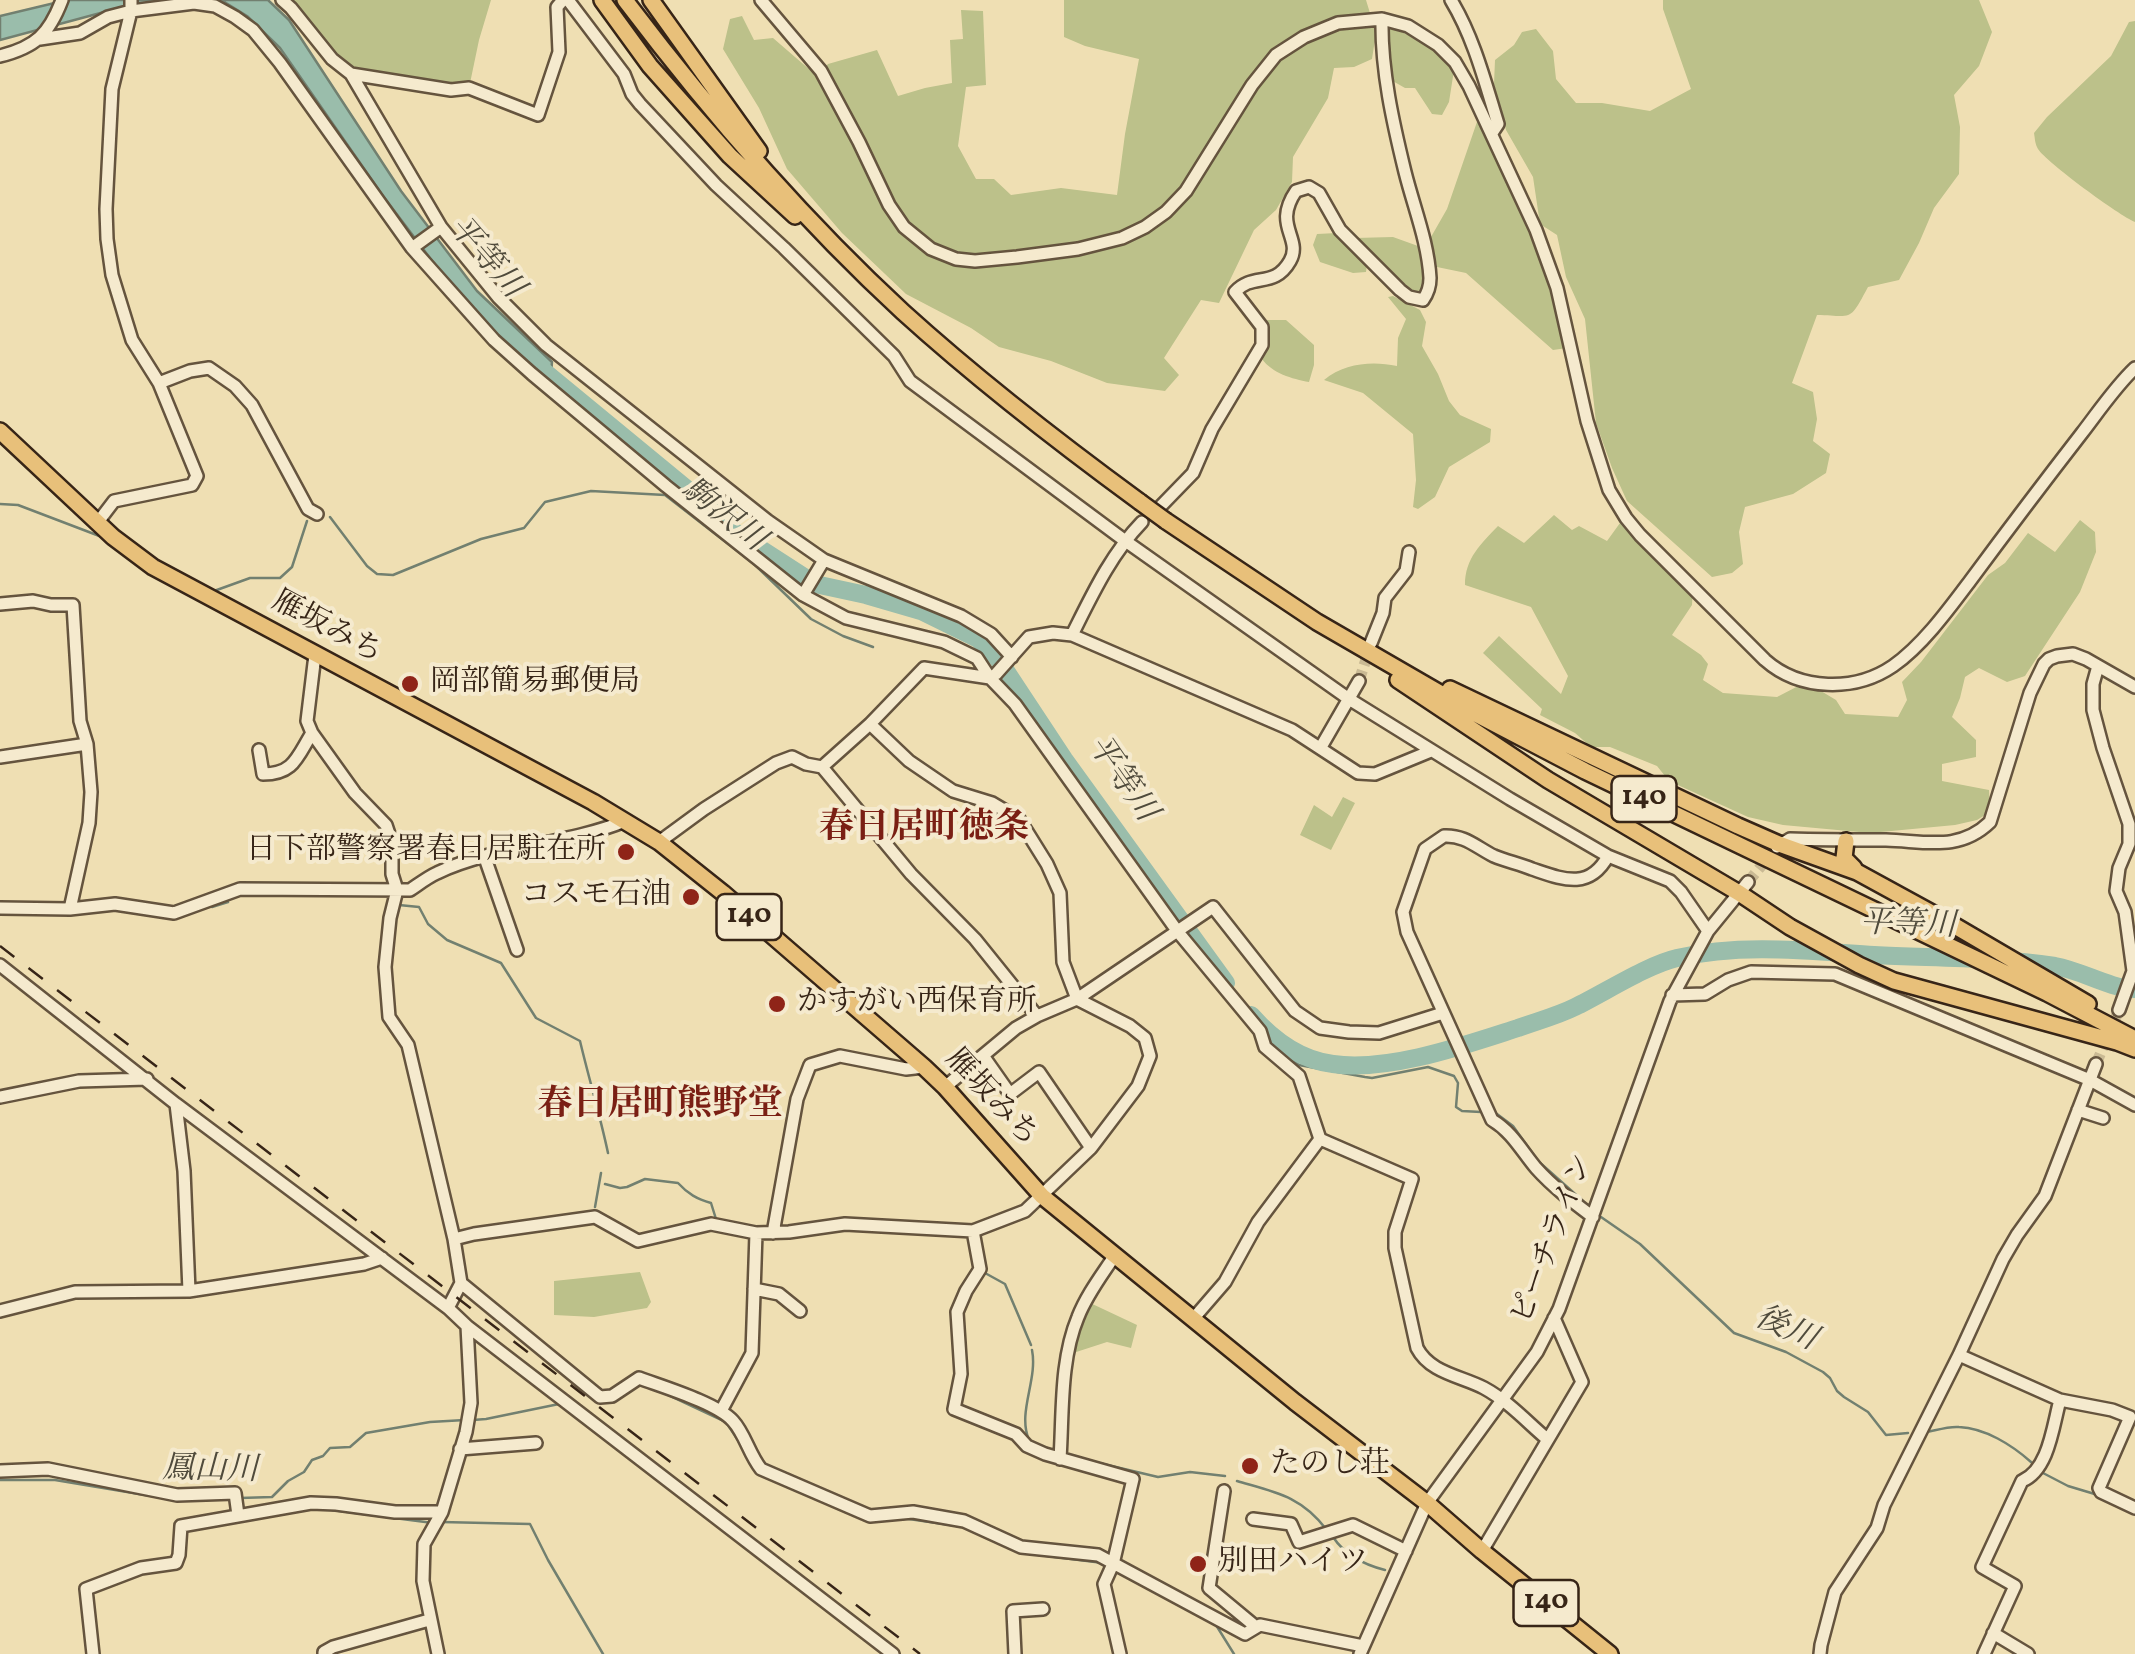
<!DOCTYPE html>
<meta charset="utf-8">
<style>
body{margin:0}
canvas{display:block;background:#efdfb3}
</style>
<canvas width="2135" height="1654"></canvas>
<script>
const c = document.querySelector('canvas').getContext('2d');
c.lineJoin = 'round';
function fill(path, color) { c.fillStyle = color; c.fill(path, 'evenodd'); }
function strokePath(path, color, width, dash) { c.strokeStyle = color; c.lineWidth = width; c.lineCap = dash ? 'butt' : 'round'; c.setLineDash(dash || []); c.stroke(path); }
function write(font, color, halo, rows, align = 'center') {
  c.font = font + ' Vollkorn,"Noto Serif JP",serif'; c.lineWidth = 8; c.setLineDash([]); c.textBaseline = 'middle'; c.strokeStyle = halo; c.fillStyle = color; for (const [text, x, y, turn = 0] of rows) {
    c.save(); c.translate(x, y); c.rotate((+turn || 0) * Math.PI / 180); c.textAlign = isNaN(turn) ? turn : align; if (halo) c.strokeText(text, 0, 0); c.fillText(text, 0, 0); c.restore();
  }
}
fill(new Path2D(`
 M282,0H491L479,40L469,88L351,74Z
 M1064,0H1366L1376,33L1372,59L1354,67L1334,68L1328,98L1293,157L1292,182L1276,210L1254,230L1219,303L1201,300L1164,358L1179,375L1165,391L1107,383L1051,361L999,347L971,328L906,294L842,233L787,169L759,108L723,49L730,19L742,16L754,40L773,38L817,76L828,64L877,50L898,96L925,88L952,83L950,40L963,39L961,10L983,11L986,85L966,87L958,146L976,179H994L1011,195L1061,188L1117,195L1125,134L1139,59L1085,46L1064,37Z
 M1663,0H1979L1992,32L1979,66L1954,95L1960,127L1959,174L1934,208L1919,243L1899,280L1868,287C1849,322 1854,316 1817,315L1792,383L1813,392L1817,419L1813,441L1830,454L1826,473L1793,494L1745,507L1739,532L1743,564L1732,573L1712,577L1627,501L1612,468L1596,423L1585,319L1566,277L1557,235L1540,224L1533,177L1506,130L1494,84L1495,60L1514,45L1522,32L1536,29L1553,51L1556,79L1576,103H1602L1650,111L1691,89L1663,9Z
 M2135,21V222C2120,216 2046,162 2038,149C2035,144 2035,139 2034,133L2047,117L2111,56L2129,22Z
 M1388,28C1416,35 1435,48 1454,70L1449,102L1442,115L1432,114L1415,88H1405L1391,80L1384,56Z
 M1478,119L1538,251L1567,348L1553,350L1466,273L1437,267L1431,237L1447,209Z
 M1337,233L1367,264L1366,272L1353,273L1320,262L1313,245L1317,234Z
 M1393,237L1418,246L1425,280L1422,291L1417,293C1392,284 1373,257 1355,238Z
 M1393,296L1420,310L1426,322L1422,346L1438,374L1449,401L1460,415L1491,429L1490,442L1449,467L1435,497L1418,509L1413,507L1416,480L1413,434L1363,393L1324,380C1345,363 1372,361 1397,366L1398,338L1406,319L1388,297Z
 M1265,320H1286L1314,345V365L1309,382C1292,379 1272,373 1262,359L1268,340Z
 M1554,515L1572,530L1579,526L1607,541L1620,523L1628,522L1658,545L1693,586L1692,605L1672,635L1701,655L1708,664L1703,680L1723,693L1777,697L1806,682L1836,700L1845,714L1898,717L1907,700L1902,682L1921,662L1988,575L2005,563L2028,533L2055,552L2080,520L2095,532L2096,552L2080,592L2025,676L2007,682L1979,668L1965,677L1960,698L1952,717L1976,740V757L1942,764V781L1989,790L1990,812L1977,820L1955,825L1870,833L1783,825L1748,817L1669,781L1657,766L1610,747H1591L1575,733L1540,715L1542,709L1483,653L1499,636L1561,694L1568,676L1531,607L1465,585C1465,558 1481,544 1498,526L1524,543Z
 M1343,797L1355,803L1331,850L1300,835L1314,805L1332,817Z
 M640,1272L651,1302L647,1308L594,1317L554,1315V1281Z
 M1086,1301L1137,1325L1131,1348L1107,1342L1067,1355Z`), '#bcc18a');
const water = new Path2D(`
 M67,0H169L119,8L0,40V16Z
 M221,0H268L289,20L401,191L477,291L552,362L550,387L464,303L383,196L280,48L247,16Z`);
fill(water, '#9abdab');
strokePath(water, '#728070', 2.5);
strokePath(new Path2D(`
 M0,504L18,505L102,537
 M330,517L367,566L377,574L393,575L481,539L524,528L545,502L591,491L665,495L754,564L811,619L843,636L873,647
 M140,566L157,578
 M214,591L250,578H280L292,567L307,521
 M301,895H308
 M399,905L419,907L428,924L447,940L501,963L536,1018L580,1041C589,1079 600,1115 608,1153
 M212,907L228,902
 M1270,1043L1299,1065L1365,1077L1372,1078L1428,1067L1454,1076L1458,1083L1456,1107L1462,1111L1481,1112
 M1497,1114L1513,1126L1538,1161L1583,1201
 M605,1184L620,1188L627,1187L645,1179L678,1183C688,1194 697,1199 711,1203L716,1219
 M595,1207L601,1173
 M1601,1217L1640,1244L1734,1333L1786,1352L1823,1372L1830,1378L1837,1391L1844,1397L1868,1412L1886,1435L1908,1433
 M985,1273L1005,1284L1031,1345
 M662,1392L726,1422L743,1448
 M473,1420L486,1419L559,1404
 M1927,1432C1937,1430 1949,1426 1959,1427C1985,1428 2012,1445 2031,1462
 M1029,1440C1017,1412 1038,1380 1032,1350
 M1099,1463L1158,1477L1190,1472L1225,1476
 M2043,1473L2068,1486L2098,1495
 M0,1480H55L157,1497
 M1237,1481C1275,1492 1301,1496 1326,1529
 M240,1498L272,1497L288,1481L304,1472L312,1460L323,1456L330,1448L350,1447L366,1433L430,1422L465,1420
 M332,1510L433,1523
 M280,1514L290,1512
 M902,1518L964,1527
 M441,1522L530,1524L548,1560L603,1654
 M1333,1537C1345,1555 1365,1565 1385,1570
 M1031,1554L1103,1563
 M1216,1625L1234,1654`), '#728070', 2.5);
strokePath(new Path2D(`
 M535,364L688,490L736,533L815,584L866,595L921,611L978,639L998,659L1064,759L1226,983
 M1251,1015C1273,1040 1299,1060 1333,1064C1389,1072 1465,1045 1518,1028C1537,1021 1557,1016 1575,1007C1604,993 1647,965 1677,958C1741,943 1810,951 1874,955C1934,958 1996,957 2055,966C2083,971 2108,988 2135,989`), '#9abdab', 18);
strokePath(new Path2D(`
 M1359,681L1370,647
 M1748,882L1772,853
 M2096,1064L2119,1010`), '#caba94', 11, [11, 5.5]);
const minor = new Path2D(`
 M282,0L291,8L332,59L351,74L451,90L469,88L538,115L559,52L557,7L563,0
 M568,0L624,74L632,94L640,104L716,185L784,248L894,356L910,381L1124,540L1349,699L1510,799L1608,856L1670,881L1681,892L1708,931
 M761,0L821,71L859,142L889,205L904,227L931,249L956,259L975,261L1017,257L1078,249L1122,238L1145,227L1166,212L1186,191L1252,85L1276,55L1304,37L1338,23L1382,19L1408,26L1438,45L1455,62L1469,86L1536,230L1557,288L1587,421L1609,490L1626,518L1640,535L1765,660C1800,691 1855,692 1893,666C1922,646 1949,609 1970,581C2007,531 2044,482 2082,433C2099,411 2115,387 2135,368
 M1451,0C1474,38 1485,82 1498,124L1492,133
 M40,39L80,33L108,17L131,11L194,3L215,6L235,17L253,30L280,63L412,248L494,340L532,374L666,486L803,595L846,618L944,642L977,658L990,678L1015,704L1178,932L1260,1031L1265,1047L1299,1076L1320,1139L1412,1179L1395,1232V1248L1417,1348C1430,1373 1461,1376 1484,1388C1508,1401 1527,1422 1547,1439
 M0,56C36,47 49,34 62,0
 M351,74L441,227L498,297L546,345L768,521L824,560L961,616L991,634L1012,657
 M412,248L441,227
 M159,383L190,371L209,368L235,386L252,405L308,509L317,514
 M1160,507L1193,473L1212,429L1262,345V327L1235,292C1253,272 1274,289 1290,261C1303,238 1272,226 1296,191L1309,187L1319,193L1340,230L1400,290L1409,297L1423,300C1428,293 1430,287 1430,278C1428,242 1414,208 1405,172C1393,123 1381,70 1382,19
 M98,522L114,501L192,485L197,476L159,383L132,340L112,275L107,239L106,209L112,89L131,11V0
 M803,595L824,560
 M0,604L33,601L51,605H73L80,721L87,744L91,792L89,823L70,909
 M1072,635C1092,595 1111,554 1142,522
 M1371,643L1383,613L1385,598L1406,571L1409,552
 M315,655L307,721L312,733L355,793L386,825L392,843V874L397,890L390,918L385,967L389,1017L408,1045L454,1239L461,1283L448,1308
 M2098,666L2093,684V710L2103,748L2129,824V844L2119,868L2116,891L2125,912L2133,971L2119,1010
 M1321,747L1359,681
 M259,750L263,774C294,774 297,757 312,733
 M0,757L87,744
 M822,767L870,724L924,668L990,678L996,674L1029,637L1053,633L1072,635L1292,730L1358,773L1375,774L1431,751
 M659,842L704,809L776,763L792,757L806,764L822,767L911,874L975,939L1037,1016
 M1777,847L1790,839C1822,840 1854,840 1886,840C1925,841 1959,852 1990,822L2030,693L2044,664L2049,659L2057,656L2073,654L2086,659L2135,687
 M485,858L517,950
 M0,908L70,909L115,904L174,913L240,889L410,890C419,884 428,877 437,873C493,846 566,845 625,821
 M0,965L176,1104L448,1308L467,1326L471,1403L466,1432L442,1512L424,1544L423,1581L438,1654
 M1672,995L1705,994L1728,980L1751,972L1835,974L2090,1080L2135,1105
 M984,1057L1010,1094L1039,1072L1091,1148
 M945,1087L1016,1028L1037,1016L1077,999L1213,907L1295,1011L1320,1028L1349,1032L1379,1033L1443,1013
 M0,1097L79,1081L147,1079
 M176,1104L184,1171L189,1291
 M2078,1110L2103,1118
 M1593,1217C1573,1202 1553,1187 1536,1168C1521,1150 1512,1132 1492,1120L1407,932L1403,912L1425,849L1444,836C1465,835 1476,847 1494,856C1506,861 1520,864 1532,869C1562,879 1589,891 1608,856
 M973,1231L980,1269L966,1291L957,1312L961,1374L954,1409L1016,1434L1027,1446L1045,1454L1133,1479L1113,1564L1104,1584L1120,1654
 M773,1233L797,1099L810,1065L840,1056L906,1069L924,1067
 M454,1239L474,1234L595,1217L638,1241L711,1224L756,1233L789,1232L845,1224L973,1231L1025,1211L1091,1148L1138,1086L1150,1056L1145,1038L1130,1026L1077,999L1063,962L1060,893L1047,864L1019,819L992,803L953,791L909,761L870,724
 M461,1283L600,1397L612,1396L639,1378C663,1387 717,1403 733,1421C745,1434 749,1454 761,1469L870,1516L913,1512L964,1521L1021,1547L1098,1555L1245,1634L1260,1625L1363,1646
 M754,1289L779,1294L800,1311
 M0,1311L75,1292L189,1291L364,1264L382,1258
 M1193,1319L1225,1282L1258,1222L1320,1139
 M467,1326L893,1654
 M1959,1355L2060,1400L2112,1410L2130,1417L2099,1488L2101,1492L2135,1508
 M721,1411L752,1353L756,1233
 M460,1449L536,1443
 M1060,1459C1063,1412 1060,1360 1078,1317C1087,1294 1102,1275 1115,1255
 M0,1471L48,1469L177,1495L235,1493L238,1515
 M1224,1491L1209,1588L1256,1627
 M1253,1519L1291,1524L1299,1542L1353,1525L1406,1551
 M1482,1551L1582,1382L1554,1318
 M1993,1633L2028,1654
 M93,1654L86,1589L141,1568L176,1563L179,1555L181,1526L311,1503L336,1504L395,1512H442
 M324,1654V1652L333,1647L429,1620
 M1015,1654L1013,1611L1043,1609
 M1360,1654L1427,1503L1537,1352L1559,1309L1670,1001L1708,931L1748,882
 M1820,1654L1821,1645L1835,1592L1877,1528L1884,1505L1959,1355L2003,1259L2017,1235L2045,1196L2096,1064
 M1984,1654L2015,1586L1982,1567L2022,1481C2049,1470 2053,1425 2060,1400`);
const highway = new Path2D(`
 M602,0L650,66L730,156L795,216
 M625,0C709,111 800,217 903,312C978,380 1058,442 1140,502
 M651,0L759,151
 M0,431L113,537L153,567L593,802L659,842L723,893L924,1067L945,1087L1042,1196L1295,1402L1427,1503L1482,1551L1610,1654
 M1166,521L1317,622L1476,714L1585,771L2047,993L2135,1039
 M1398,680L1548,780L1739,893L1790,927L1859,965L1894,981L2117,1042L2135,1049
 M1450,689L1738,826L1779,844L1857,872L1943,919L2088,1004
 M1846,841L1844,858L1854,868`);
strokePath(minor, '#65543e', 16);
strokePath(highway, '#372517', 20);
strokePath(minor, '#f5eace', 11);
strokePath(highway, '#e8c07a', 15);
strokePath(new Path2D(`
 M0,946L920,1654`), '#372517', 2.5, [18, 18]);
const highwayBridge = new Path2D(`
 M1140,502L1166,521`);
strokePath(highwayBridge, '#372517', 20, []);
strokePath(highwayBridge, '#e8c07a', 15);
for (const [x, y, r, color] of [
 [410,684,10,"#8f2418"],
 [626,852,10,"#8f2418"],
 [691,897,10,"#8f2418"],
 [777,1004,10,"#8f2418"],
 [1250,1466,10,"#8f2418"],
 [1198,1564,10,"#8f2418"]
]) { const dot = new Path2D(); dot.arc(x, y, r, 0, 2 * Math.PI); c.fillStyle = color; c.fill(dot); strokePath(dot, '#f5eace', 4); }
for (const [x, y, w] of [
 [1644,799,65],
 [749,917,65],
 [1546,1603,65]
]) { const box = new Path2D(); box.roundRect(x - w / 2, y - 23, w, 46, 8); c.fillStyle = '#f5eace'; c.fill(box); strokePath(box, '#372517', 2.5); }
write('bold 28px', '#372517', null, [
 ["140",1644,799],
 ["140",749,917],
 ["140",1546,1603]
]);
write('30px', '#372517', '#f5eace', [
 ["雁坂みち",326,629,28],
 ["雁坂みち",990,1099,47],
 ["ピーチライン",1555,1240,-69]
]);
write('30px', '#372517', '#f5eace', [
 ["岡部簡易郵便局",430,684],
 ["日下部警察署春日居駐在所",606,852,"right"],
 ["コスモ石油",671,897,"right"],
 ["かすがい西保育所",797,1004],
 ["たのし荘",1270,1466],
 ["別田ハイツ",1218,1564]
], 'left');
write('italic 32px', '#504b3c', '#f5eace', [
 ["平等川",484,259,49],
 ["駒沢川",722,517,38],
 ["平等川",1120,780,55],
 ["平等川",1908,927,2],
 ["後川",1785,1331,24],
 ["鳳山川",210,1472,1]
]);
write('bold 35px', '#7a1f14', '#f5eace', [
 ["春日居町徳条",924,831],
 ["春日居町熊野堂",660,1108]
]);
</script>
